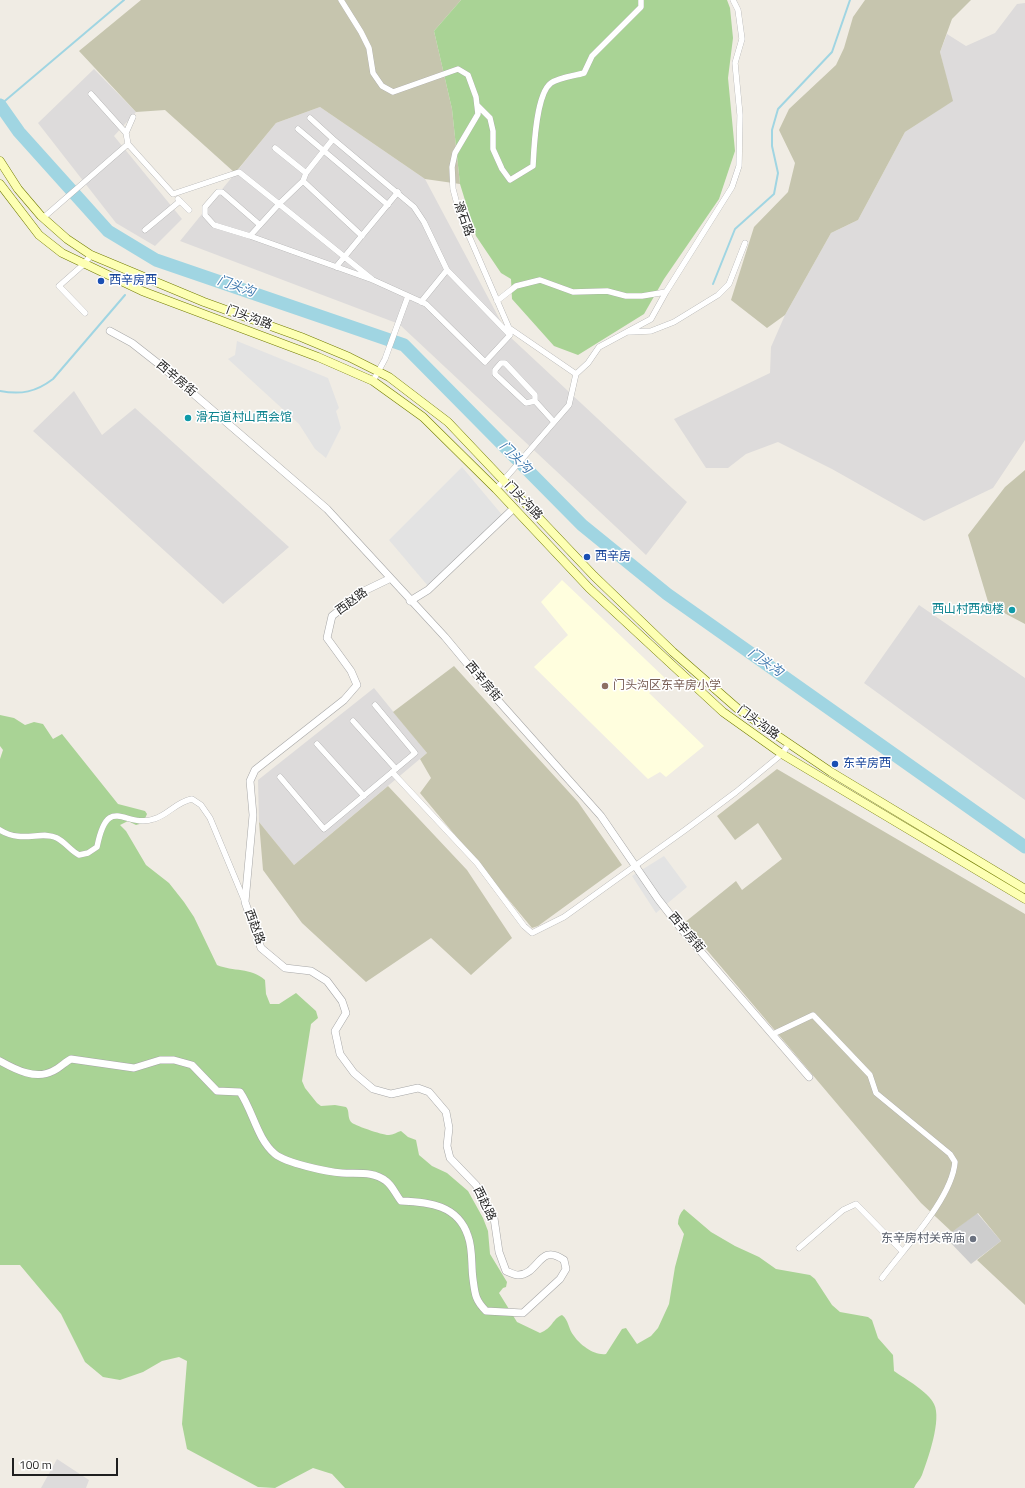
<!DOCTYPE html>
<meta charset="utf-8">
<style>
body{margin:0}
#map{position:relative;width:1025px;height:1488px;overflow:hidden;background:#f0ece4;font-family:"Titillium Web",sans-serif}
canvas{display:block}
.scale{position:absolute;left:12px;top:1458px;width:106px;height:18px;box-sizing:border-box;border:2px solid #1f1f1f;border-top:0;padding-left:5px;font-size:12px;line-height:14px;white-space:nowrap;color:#1f1f1f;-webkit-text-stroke:3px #fff;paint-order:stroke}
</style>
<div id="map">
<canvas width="1025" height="1488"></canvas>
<div class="scale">100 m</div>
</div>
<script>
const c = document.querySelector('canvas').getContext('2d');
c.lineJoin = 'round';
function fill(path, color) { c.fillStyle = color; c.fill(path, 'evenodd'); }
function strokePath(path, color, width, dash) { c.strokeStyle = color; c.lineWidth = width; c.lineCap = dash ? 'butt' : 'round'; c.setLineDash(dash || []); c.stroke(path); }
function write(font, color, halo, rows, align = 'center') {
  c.font = font + ' "Titillium Web","Noto Sans SC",sans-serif'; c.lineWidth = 3; c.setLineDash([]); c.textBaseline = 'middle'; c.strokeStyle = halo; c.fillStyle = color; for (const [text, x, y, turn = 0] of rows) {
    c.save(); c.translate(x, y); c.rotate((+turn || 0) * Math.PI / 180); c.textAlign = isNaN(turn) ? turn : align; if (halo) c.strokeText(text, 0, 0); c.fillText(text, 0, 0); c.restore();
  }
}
fill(new Path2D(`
 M1025,3V440L993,488L924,521L832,469L778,442L746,454L728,468H706L674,419L770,373L771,347L785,315L831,233L858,220L905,132L952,101L940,52L947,34L966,46L995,33L1017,4Z
 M94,69L136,112L114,136L182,219L155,246L116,223L38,123Z
 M320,107L425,179L508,335L687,502L646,555L399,324L180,241L276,123Z
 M74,391L102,435L135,408L289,547L223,604L33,431Z
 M919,605L1025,678V800L864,683Z
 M374,688L427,753L294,865L259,822L258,780Z
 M57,1459L89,1480L86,1488H41Z`), '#dddbdb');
fill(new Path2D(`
 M562,580L666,679L649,693L704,746L666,777L660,772L648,779L534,667L568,635L541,602Z`), '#fffede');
fill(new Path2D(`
 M977,1213L1001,1241L971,1264L945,1237Z`), '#cdcdcd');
fill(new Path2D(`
 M141,0H461L434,31L452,109L460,184L425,179L320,107L276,123L235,173L165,110L136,112L79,51Z
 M865,0H971L952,19L940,52L953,101L905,132L858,220L831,233L785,315L767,328L731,300L754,227L788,192L795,163L779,130L789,109L836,65L844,48L853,17Z
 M1025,470V624L989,605L968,535L1005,487Z
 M454,666L578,802L622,865L538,926L532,928L420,793L431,778L420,759L427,753L393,712Z
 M777,769L1025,914V1305L977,1260L1001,1241L978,1213L952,1232L921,1203L684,923L736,881L742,890L782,859L758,823L735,840L717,816Z
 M388,786L467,870L512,938L471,975L431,938L366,982L302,923L263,870L259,822L294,865Z`), '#c6c5ae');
fill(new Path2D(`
 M461,0H727L730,8L733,38L728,78L735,151L719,199L664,279L644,314L578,355L554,346L512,299L511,279L501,273L476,236L460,184L452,109L434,31Z
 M0,715L14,718L25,725L34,722L43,724L53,739L62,734L118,804L145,811L147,814L143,823L136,825L128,821L120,825L126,831L146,865L169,883L184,902L194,917L217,965C233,972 251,967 265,980L266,994L270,1004H279L296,993L316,1011L318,1018L311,1024L302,1081L305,1088L317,1103L321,1106L335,1105L346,1107C350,1111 347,1117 351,1122C353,1125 385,1136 389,1135C393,1135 397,1132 401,1131L408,1137L416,1140L419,1155L432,1166L447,1173L468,1191L483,1218L488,1231L490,1254L507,1282L506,1287L503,1288L499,1293L517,1322L540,1333C553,1328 552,1319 562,1315C569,1320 568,1329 574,1336C580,1345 595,1356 606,1354L622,1329L626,1328L637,1344L651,1336L658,1328L669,1304L675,1267L684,1234L678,1224C678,1218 680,1213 684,1209L711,1232L735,1246L759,1257L776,1269L810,1275L815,1279L832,1305L840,1312L868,1317L872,1320L878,1338L893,1355L894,1371C905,1379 929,1392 934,1404C942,1419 928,1459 922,1475C920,1480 916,1483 914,1488H345L332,1474L313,1468L275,1488L258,1487L187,1449L182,1424L187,1361L179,1357L162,1361L143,1372L120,1380L103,1377L85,1362L61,1314L20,1265H0V759L3,750L0,746Z`), '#a9d395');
fill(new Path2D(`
 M237,341L328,378L339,408L336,411L341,428L326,458L315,449L299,424L228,359L235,355Z
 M462,467L503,516L428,586L389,540Z
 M664,856L687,887L656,913L632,876Z`), '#e3e3e3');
strokePath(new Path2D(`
 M0,105L124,0
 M713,284L735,229L774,194L778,173L772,146V130L778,109L832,52L850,0
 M0,391C21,395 36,392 53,379L125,295`), '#a0d5e2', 2);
strokePath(new Path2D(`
 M0,105L19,132L108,231L156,260L404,345L582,525L667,594L1025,847`), '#a0d5e2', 13);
const minor = new Path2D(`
 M341,0L361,32L369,48L373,73L382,86L393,92L458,69L468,75L476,97L478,114L455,153L452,167L453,189L460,215L509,328L576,374L569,405L496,489
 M91,94L126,133
 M477,105L490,118L493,131V149L502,169L510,180L533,166C534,147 536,94 551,83C560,77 574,76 584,73L592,56L641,7V0
 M310,118L333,139
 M298,129L388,205
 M128,144L126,133L133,117
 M275,148L306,173
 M303,181L362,236
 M178,199L189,210
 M43,218L128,144L173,194L239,172L289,212L373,280L426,304L485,362L510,335L447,270L424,222L414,207L333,139L306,173L303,181L279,204L250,236L373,280
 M145,230L180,201
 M250,236L214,225L205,215V207L218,192H222L260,225
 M336,267L398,192
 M497,301L516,286L540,280L573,292L607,291L626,296H642L666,292L732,187L739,166L740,115L735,63L742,39L738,10L733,0
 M421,302L447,270
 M85,313L59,286L84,264L91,255
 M629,332L651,331L674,322L718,295L729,284L745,243
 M576,374L588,363L599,347L651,319L666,292
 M373,381L385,359L408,296
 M535,401L526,403L495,374V370L501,363H505L535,395V401L554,422
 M353,721L396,769
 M317,744L364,796
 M392,772L477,863L524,926L532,933L564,917L685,830L736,792L782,754L788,745
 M280,777L324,829L415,753L375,705
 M0,830C22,844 42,830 57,838C65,842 71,851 79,855L88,853L97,847C108,792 125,829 154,819C168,815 176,802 192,799L201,805L210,818L245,902
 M773,1034L813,1015L870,1075L876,1093L950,1154L955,1162C952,1199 904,1248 882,1278
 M799,1248L843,1210L856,1204L902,1251`);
const tertiary = new Path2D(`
 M110,331L132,343L160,365L327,509L445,637L495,697L601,816L658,899L683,931L809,1077
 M410,601L428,590L513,509
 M0,1061C16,1070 36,1080 53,1071C60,1068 65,1062 71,1059L134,1068L160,1060H174L192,1065L217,1091L240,1092C253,1111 257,1139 275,1154C286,1163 327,1172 342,1173C358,1174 373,1171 386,1181C392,1185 396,1195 401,1201C429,1202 458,1205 468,1236C473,1249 471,1265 473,1279C475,1294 475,1300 486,1311L523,1313L560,1279L566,1269L564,1260C539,1242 539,1275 518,1275C514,1275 509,1272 506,1271L499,1252L494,1218L476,1185L450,1158L447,1146L449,1128L446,1112L429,1092L418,1088L391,1094L373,1089L354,1073L340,1054L335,1031L346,1013L342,1001L327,981L311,971L285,968L261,948L245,902L253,815L250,781L255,770L344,700L357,685L351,671L327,638L332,616L364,591L389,579`);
const secondary = new Path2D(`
 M0,161L18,189L41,216L67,239L91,255L204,302L301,337L349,357L389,377L448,422L594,576L673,652L738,709L831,772L1025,889
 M0,184L39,235L62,253L142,291L318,357L373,381L423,417L496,489L589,588L723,712L782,754L1025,899`);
strokePath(minor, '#a6a6a6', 6);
strokePath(tertiary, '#a6a6a6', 8);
strokePath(secondary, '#717b00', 9);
strokePath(minor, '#fff', 5.5);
strokePath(tertiary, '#fff', 7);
strokePath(secondary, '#fdffb3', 8);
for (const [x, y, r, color] of [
 [101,281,4,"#1a4fb4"],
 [188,418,4,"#0f9aa8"],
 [587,557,4,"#1a4fb4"],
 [1012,610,4,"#0f9aa8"],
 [605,686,4,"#8d6e63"],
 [835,764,4,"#1a4fb4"],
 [973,1239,4,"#6b7280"]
]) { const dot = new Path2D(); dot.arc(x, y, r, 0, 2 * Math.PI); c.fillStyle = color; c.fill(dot); strokePath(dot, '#fff', 1.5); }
write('12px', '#1f1f1f', '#fff', [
 ["滑石路",463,219,70],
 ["门头沟路",249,318,20],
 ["西辛房街",176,379,40],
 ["门头沟路",523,501,46],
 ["西赵路",352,602,-36],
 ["西辛房街",483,682,50],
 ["门头沟路",758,723,36],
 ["西赵路",254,927,70],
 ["西辛房街",686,933,50],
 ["西赵路",484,1204,64]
]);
write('12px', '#164399', '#fff', [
 ["西辛房西",109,281],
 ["西辛房",595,557],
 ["东辛房西",843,764]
], 'left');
write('12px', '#0d838f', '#fff', [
 ["滑石道村山西会馆",196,418],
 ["西山村西炮楼",1004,610,"right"]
], 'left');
write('12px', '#785e54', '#fff', [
 ["门头沟区东辛房小学",613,686]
], 'left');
write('12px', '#5b616d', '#fff', [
 ["东辛房村关帝庙",965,1239]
], 'right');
write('italic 13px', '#407aaf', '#fff', [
 ["门头沟",236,287,19],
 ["门头沟",515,458,45],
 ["门头沟",765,663,35]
]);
</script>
